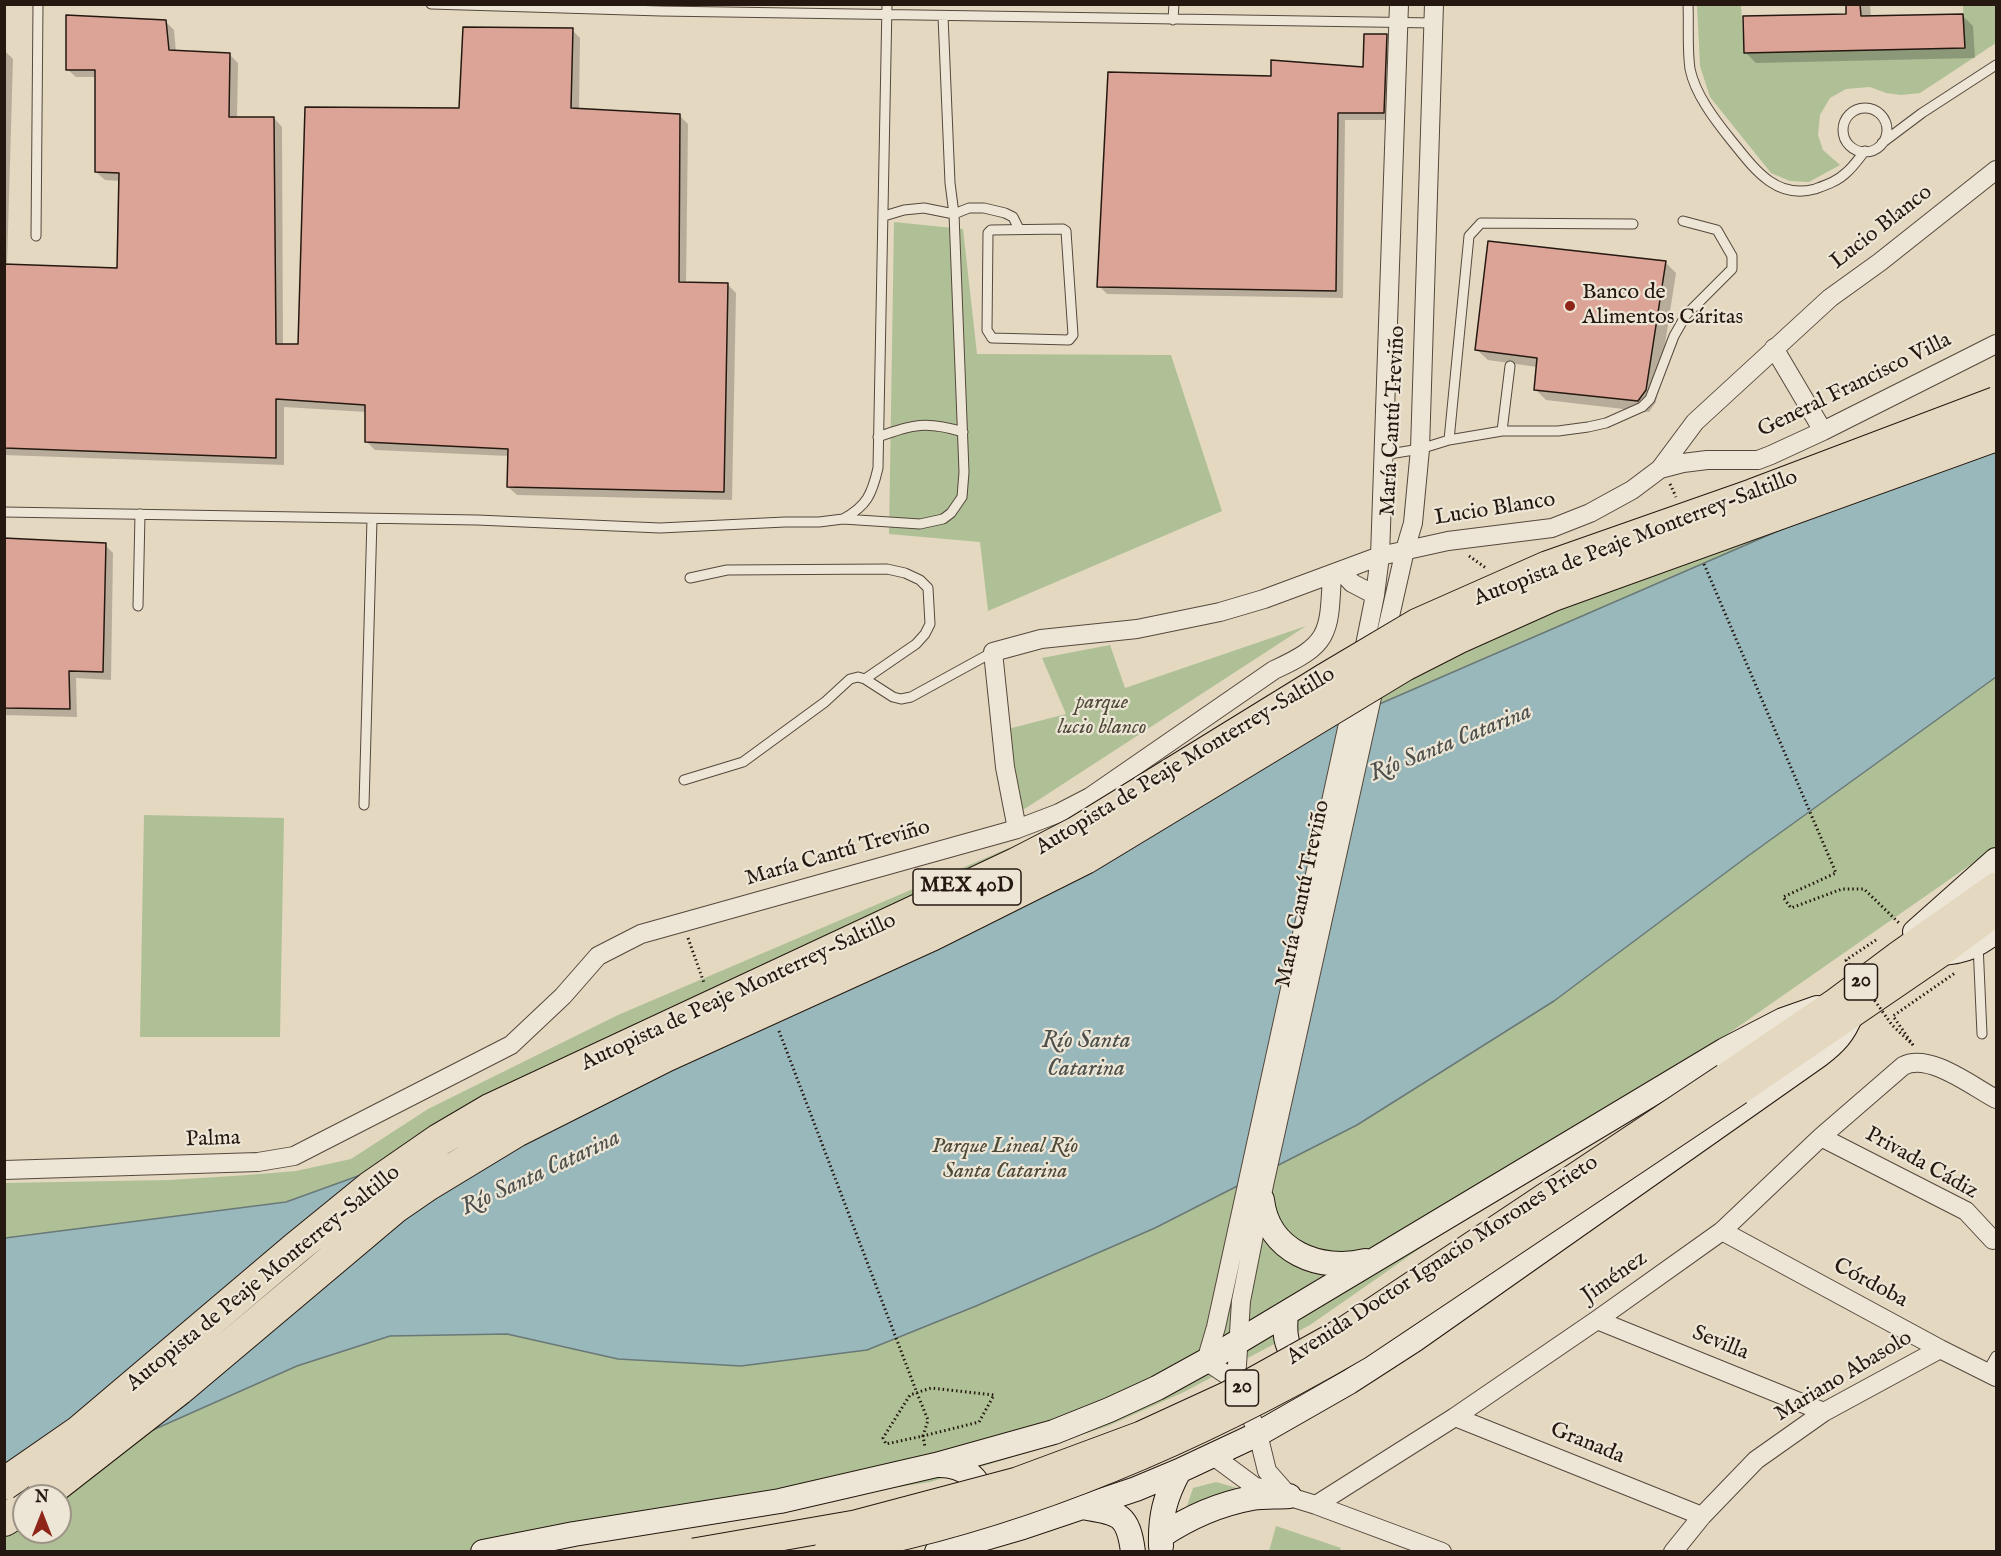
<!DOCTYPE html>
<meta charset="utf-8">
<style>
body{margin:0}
#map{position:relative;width:2001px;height:1556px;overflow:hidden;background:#e4d8c0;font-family:"IM FELL English",serif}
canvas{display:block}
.frame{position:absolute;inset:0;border:6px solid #251810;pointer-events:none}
.north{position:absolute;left:12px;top:1484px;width:60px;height:60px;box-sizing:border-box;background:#ede6d6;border:2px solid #9d9487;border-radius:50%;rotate:0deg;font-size:16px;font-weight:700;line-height:24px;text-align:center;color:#251810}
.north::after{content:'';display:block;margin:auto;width:21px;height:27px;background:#8f2418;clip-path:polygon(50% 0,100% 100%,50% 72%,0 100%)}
</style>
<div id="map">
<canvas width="2001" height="1556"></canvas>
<div class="frame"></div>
<div class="north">N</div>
</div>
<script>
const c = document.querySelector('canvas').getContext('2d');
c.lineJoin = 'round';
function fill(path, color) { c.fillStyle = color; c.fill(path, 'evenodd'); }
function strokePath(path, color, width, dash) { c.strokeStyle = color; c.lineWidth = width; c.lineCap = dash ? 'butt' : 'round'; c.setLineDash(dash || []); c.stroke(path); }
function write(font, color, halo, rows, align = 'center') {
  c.font = font + ' "IM FELL English",serif'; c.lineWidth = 4.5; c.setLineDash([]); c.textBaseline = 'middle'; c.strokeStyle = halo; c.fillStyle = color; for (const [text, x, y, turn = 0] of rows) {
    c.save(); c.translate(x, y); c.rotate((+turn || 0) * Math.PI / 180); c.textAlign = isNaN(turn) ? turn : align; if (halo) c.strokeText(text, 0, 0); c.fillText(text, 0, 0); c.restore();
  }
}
fill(new Path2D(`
 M1963,4L1996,5V43L1920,93L1901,95L1886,93L1870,87L1846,89L1830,98L1820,115L1818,135L1823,150L1840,165L1809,182L1790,181L1771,173L1710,97L1700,66L1697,5H1741L1744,53L1965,47Z
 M894,222L963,229L977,354L1171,355L1222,511L988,611L980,542L889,534Z
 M1996,389V847L1310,1325L1184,1392L1108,1426L1020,1455L930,1482L494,1551H5L4,1183L169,1180L248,1175L296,1171L351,1159L428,1109L618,1015L1030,839L1452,591L1663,510L1952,410ZM24,1496H60V1532H24Z
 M1306,626L1023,810L1008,729L1066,714L1042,658L1110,645L1125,688Z
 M144,815L284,818L280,1037H140Z
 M1216,1482L1251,1492L1186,1515L1187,1506L1193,1488Z
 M1276,1526L1341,1548L1340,1551H1269Z`), '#afc096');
const water = new Path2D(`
 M1996,421V677L1748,856L1554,1001L1357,1125L1155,1228L976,1306L867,1350L741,1366L618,1359L507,1334L390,1336L297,1366L47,1477L5,1489V1238L286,1202L632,1077L1361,712L1870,491Z`);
fill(water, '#98b8bb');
strokePath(water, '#6a7877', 1.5);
fill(new Path2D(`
 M1848,4H1870L1871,17L1963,16L1973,26L1975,58L1756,63L1745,52L1848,15Z
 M165,21L174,30L176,52L229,54L238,63L237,118H274L282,127L283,345L300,346L460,110L572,30L580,38L579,110L679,115L688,124L686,284L728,285L736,293L732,500L517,495L508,487L509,456L375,450L367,442V412L284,407V465L4,455V50L13,59L7,265L119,269L120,181L105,180L96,172V77H76L67,69Z
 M1386,35L1394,43L1391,120H1345L1343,298L1107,294L1099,286L1272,78L1364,68Z
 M1665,262L1676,273L1656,402L1649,412L1546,400L1535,389L1537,367L1488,360L1477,350Z
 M4,540L105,545L113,553L111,680L76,678L77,717L4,715Z`), '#0003');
const building = new Path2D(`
 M1846,4H1860L1861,16L1963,14L1965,48L1744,53L1743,16L1846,14Z
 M66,15L166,20L169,50L230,53L229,117H274L276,344H298L305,107L459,108L463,27L573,28L571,108L680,114L679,282L728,283L724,492L507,487L508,449L365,442V405L276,399V458L4,448V264L117,268L119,173L95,172V70H66Z
 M1364,34H1387L1384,113H1338L1336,291L1097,287L1108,72L1271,76V60L1363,67Z
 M1488,241L1666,261L1646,390L1638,401L1534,390L1537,358L1475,350Z
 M4,538L106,543L103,672L69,671L70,709L4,708Z`);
fill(building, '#dba496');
strokePath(building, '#251810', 1.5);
const lane = new Path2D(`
 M431,4L661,11L1434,23
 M1688,4C1689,25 1687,48 1690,69C1695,94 1715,120 1731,140C1753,167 1775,200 1815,189C1826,185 1838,181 1847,172C1854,166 1859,158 1865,151
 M1173,20L1174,4
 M1843 130a22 22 0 1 1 44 0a22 22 0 1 1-44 0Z
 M1882,143L1922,113L1996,65
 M884,216L904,210L924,208L954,214L969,208H984L1005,213L1013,217L1019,229
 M1063,229L1066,231L1073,335L1069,340L992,338L987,330L988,233L991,230Z
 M36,236L38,4
 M1502,431L1510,366
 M878,437C913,424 927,421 963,432
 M1449,440L1469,236L1481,223L1633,224
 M1383,455L1420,449L1449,440L1502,431H1558L1588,427L1606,423L1642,407L1650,399L1674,336L1686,315L1732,269V256L1717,230L1683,221
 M4,512L477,520L660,528L785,522H819L843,519L920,524L943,519L951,513L962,497L964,472L954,214L950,183L943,16
 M843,519C867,506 872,494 878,468L887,4
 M690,578L727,570L887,569L905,573L920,580L928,588L930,624L925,634L916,644L865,679
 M138,606L140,514
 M684,780L743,762L825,702L850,679L858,677L865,679L893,697L901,699L911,697L993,652
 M364,805L372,519
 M1978,944L1982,1034
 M1987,1372L1996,1356`);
const street = new Path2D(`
 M1774,348L1823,431
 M1660,469L1683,463L1707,460H1758L1771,455L1823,431L1996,344
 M1341,571L1352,583L1375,595
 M1383,647L1405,550L1413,523L1420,449L1434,4
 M1362,660L1375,595L1380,556L1399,4
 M1017,829L1005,767L993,652L1041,639L1137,629L1220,612L1264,599L1380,556L1448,541L1552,528L1590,513L1632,490L1660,469L1695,422L1830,298L1880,262L1996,170
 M1821,1137L1966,1211L1993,1240
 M4,1170L258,1162L294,1156L511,1045L563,996L598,956L641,934L1017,829L1059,813L1090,797L1274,670C1331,644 1329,633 1332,574
 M1722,1231L1940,1349L1996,1377
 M1597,1320L1824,1412
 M1236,1381L1206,1361L1216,1327L1355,692
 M1455,1417L1702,1516
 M1212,1455L1254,1486L1316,1505L1442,1552
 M1289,1496L1267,1471L1258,1434L1236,1381L1241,1301L1264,1185L1376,679
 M1316,1505L1455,1417L1597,1320L1722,1231L1821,1137L1903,1066C1929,1052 1973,1087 1996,1099
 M1673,1552L1702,1516L1756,1460L1824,1412L1940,1349`);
const secondary = new Path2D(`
 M1915,932L1996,860
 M1941,953C1966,951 1976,946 1996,931
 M1262,1200C1268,1252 1320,1272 1366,1261
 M1286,1314C1283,1341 1288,1354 1310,1371
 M937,1465C963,1464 988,1480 980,1509
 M1082,1507C1117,1513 1128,1512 1133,1552
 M1161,1536C1188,1518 1219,1504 1252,1498C1264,1496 1277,1497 1289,1496
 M1161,1546C1160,1516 1165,1497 1179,1471
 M483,1552L574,1534L780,1501L936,1465L1054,1432L1109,1410L1157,1388L1206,1361L1725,1050L1783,1020L1817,1008
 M937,1552L1023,1527L1136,1489L1179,1471L1258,1434L1349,1382L1414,1340L1819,1055C1835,1043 1844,1033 1851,1015`);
const primary = new Path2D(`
 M1725,1077L1834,1003L1898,955L1996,886
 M1739,1091L1941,953L1996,912`);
const highway = new Path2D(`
 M4,1520L24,1508`);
strokePath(lane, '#55483c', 11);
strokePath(street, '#55483c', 20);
strokePath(secondary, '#251810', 26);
strokePath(primary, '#251810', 29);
strokePath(highway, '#251810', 34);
strokePath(new Path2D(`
 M1670,484L1676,497
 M1469,556L1486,568
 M1704,564L1836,873L1783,897L1791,908L1842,889H1864L1899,923
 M688,938L704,983
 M779,1031L917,1393L928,1420L923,1436L886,1444L883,1438L910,1395L931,1388L994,1395L979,1422L923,1436L925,1447
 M1913,1045L1893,1016L1955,973`), '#251810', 3, [1.5, 3]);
strokePath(lane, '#ede6d6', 9);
strokePath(street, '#ede6d6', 18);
strokePath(secondary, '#ede6d6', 24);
strokePath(primary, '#e4d8c0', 27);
strokePath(highway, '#e4d8c0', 32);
const primaryBridge = new Path2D(`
 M694,1552L855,1524L1017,1481L1141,1435L1228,1395L1345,1330L1725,1077
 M827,1552C1016,1519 1193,1442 1358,1346L1739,1091`);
const highwayBridge = new Path2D(`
 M4,1484L79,1432L296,1248L371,1187L439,1140L490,1110L910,914L1016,864L1076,833L1326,679L1417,625L1548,567L1753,495L1996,403
 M42,1496L179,1389L395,1207L427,1185L516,1131L665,1056L931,935L1085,858L1404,665L1457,638L1553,595L1996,435`);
strokePath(primaryBridge, '#251810', 29, []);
strokePath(highwayBridge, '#251810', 34, []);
strokePath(new Path2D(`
 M1876,940L1846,960L1892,1025L1913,1045`), '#251810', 3, [1.5, 3]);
strokePath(primaryBridge, '#e4d8c0', 27);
strokePath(highwayBridge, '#e4d8c0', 32);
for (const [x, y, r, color] of [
 [1570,306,6,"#8f2418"]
]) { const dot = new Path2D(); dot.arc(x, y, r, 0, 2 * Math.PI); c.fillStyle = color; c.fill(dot); strokePath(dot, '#ede6d6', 2); }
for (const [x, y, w] of [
 [967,887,108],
 [1861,982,33],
 [1242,1388,33]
]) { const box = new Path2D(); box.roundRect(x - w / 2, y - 18, w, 36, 4.5); c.fillStyle = '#ede6d6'; c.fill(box); strokePath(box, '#251810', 1.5); }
write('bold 21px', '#251810', null, [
 ["MEX 40D",967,887],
 ["20",1861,982],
 ["20",1242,1388]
]);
write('22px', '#251810', '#ede6d6', [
 ["Lucio Blanco",1882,228,-38],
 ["General Francisco Villa",1855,386,-26],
 ["María Cantú Treviño",1394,421,-87],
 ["Lucio Blanco",1495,510,-9],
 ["Autopista de Peaje Monterrey-Saltillo",1636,539,-21],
 ["Autopista de Peaje Monterrey-Saltillo",1186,762,-31],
 ["María Cantú Treviño",838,854,-16],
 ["María Cantú Treviño",1304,894,-78],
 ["Autopista de Peaje Monterrey-Saltillo",739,993,-25],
 ["Palma",213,1140,-2],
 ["Privada Cádiz",1921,1164,29],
 ["Avenida Doctor Ignacio Morones Prieto",1443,1261,-33],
 ["Jiménez",1615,1278,-35],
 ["Autopista de Peaje Monterrey-Saltillo",264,1279,-39],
 ["Córdoba",1870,1284,28],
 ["Sevilla",1720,1344,22],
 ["Mariano Abasolo",1844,1377,-31],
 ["Granada",1587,1444,22]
]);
write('22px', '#251810', '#ede6d6', [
 ["Banco de",1582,293],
 ["Alimentos Cáritas",1582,318]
], 'left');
write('italic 22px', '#4e4a38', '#ede6d6', [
 ["parque",1102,703],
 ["lucio blanco",1102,728],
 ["Parque Lineal Río",1005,1147],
 ["Santa Catarina",1005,1172]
]);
write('italic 24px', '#4d504c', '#ede6d6', [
 ["Río Santa Catarina",1451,744,-22],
 ["Río Santa",1086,1042],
 ["Catarina",1086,1070],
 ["Río Santa Catarina",541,1174,-25]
]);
</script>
